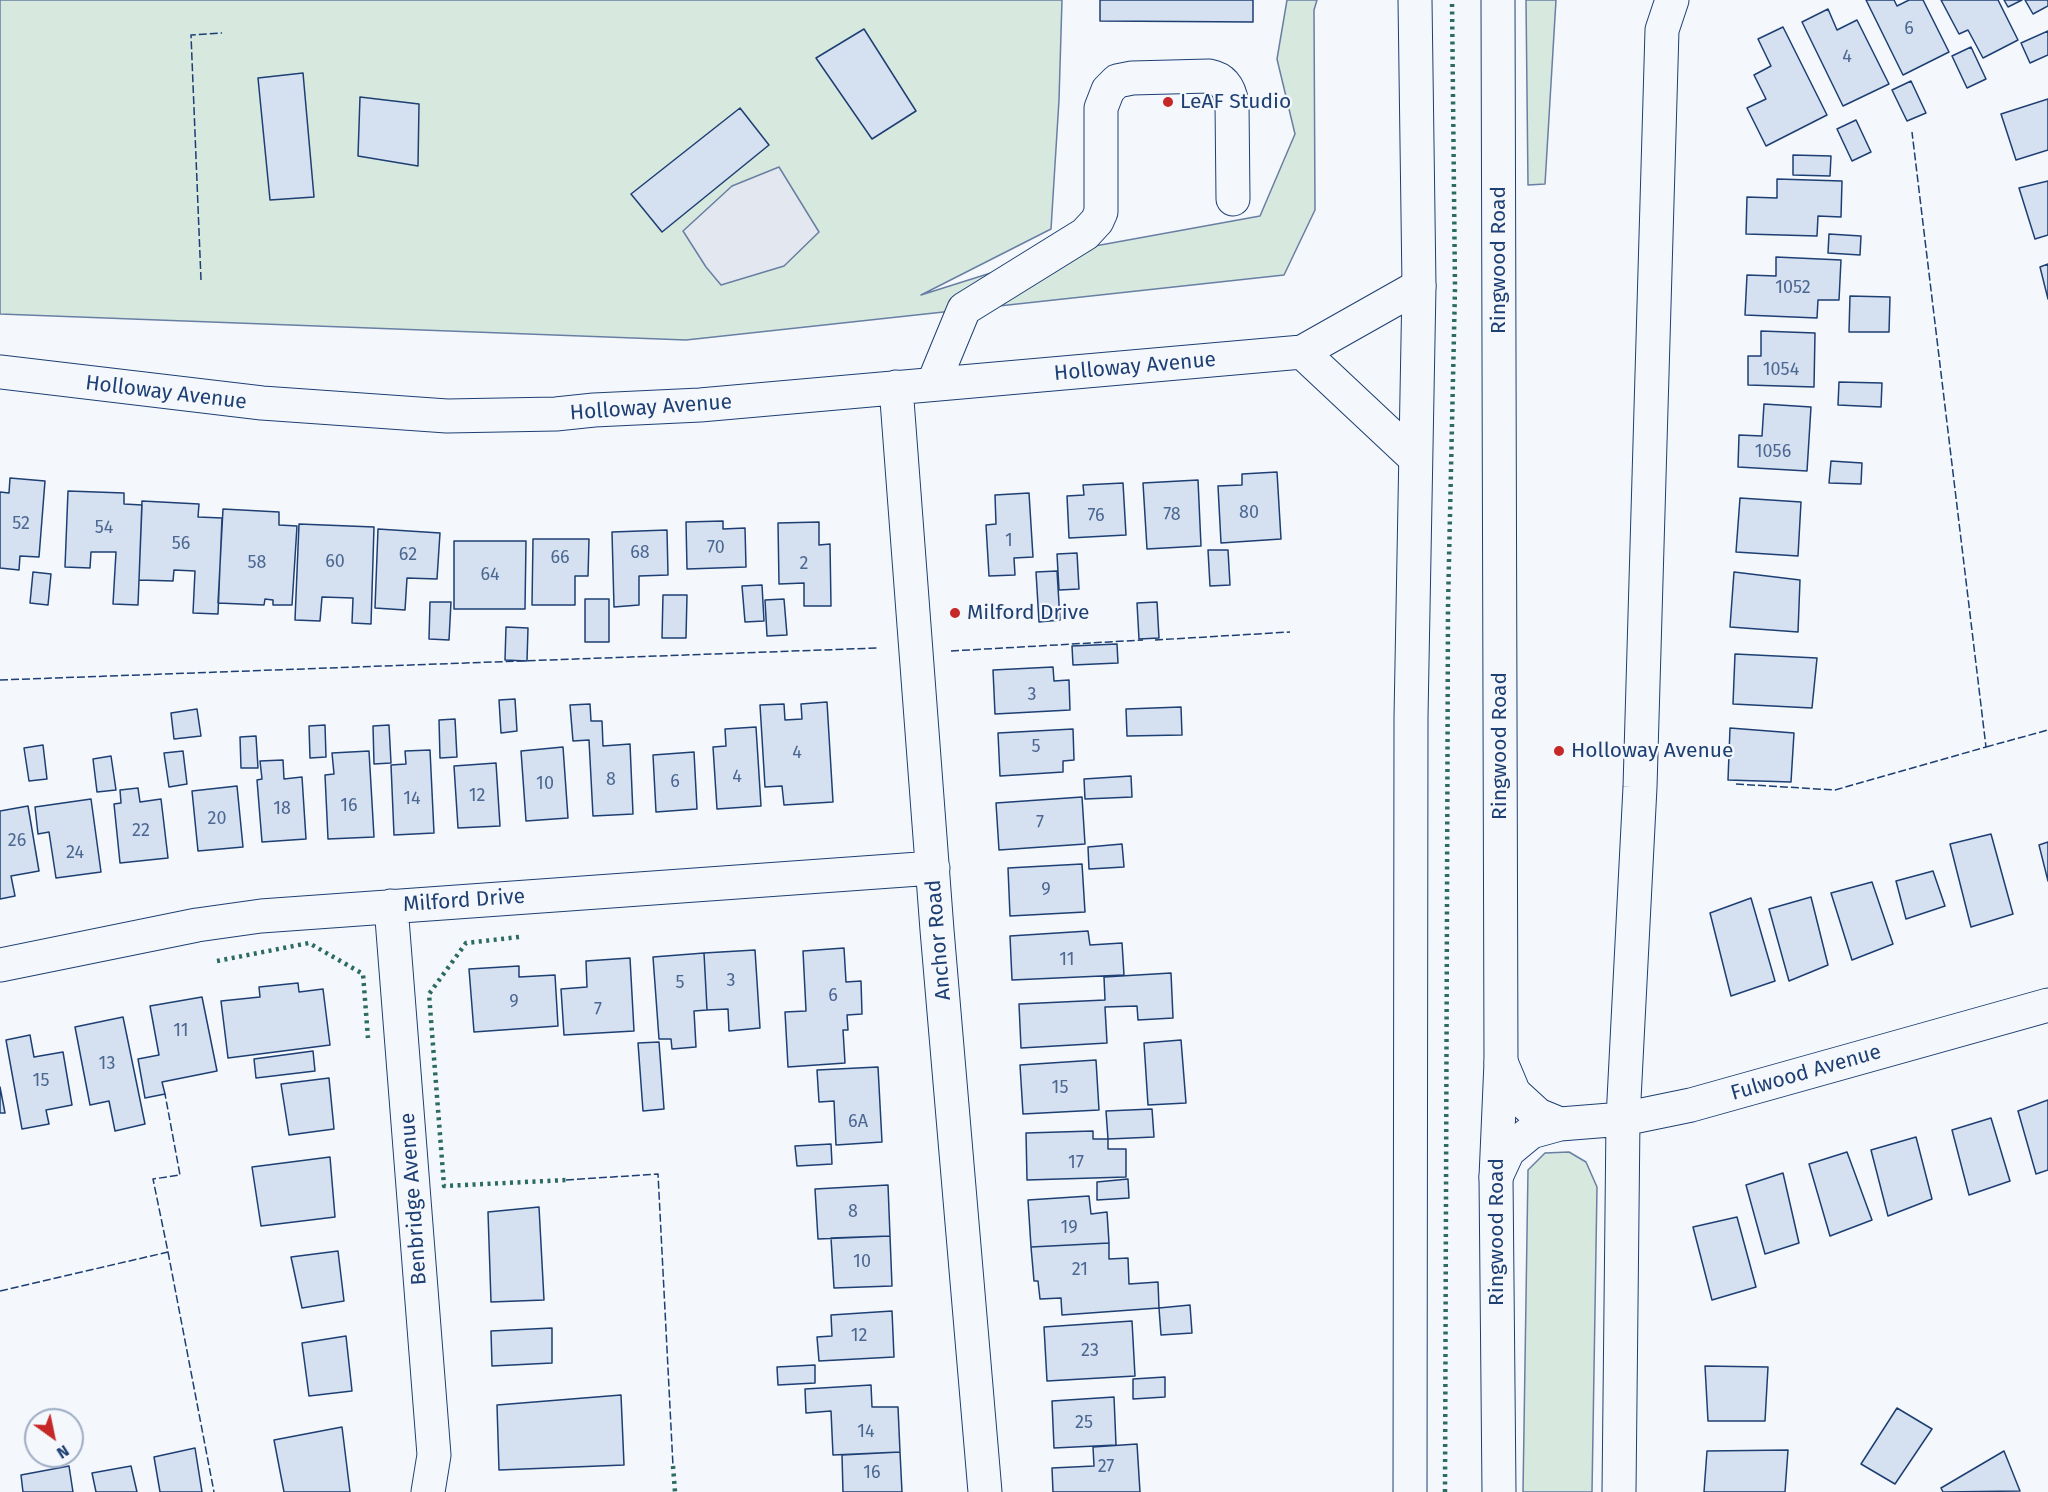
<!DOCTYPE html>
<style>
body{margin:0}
#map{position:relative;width:2048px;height:1492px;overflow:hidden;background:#f4f7fb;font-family:"Fira Sans",sans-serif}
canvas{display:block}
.north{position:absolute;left:24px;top:1408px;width:60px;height:60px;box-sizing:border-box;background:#f4f7fb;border:2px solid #9eadc5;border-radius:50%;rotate:147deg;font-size:16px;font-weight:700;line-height:24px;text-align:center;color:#1d3f73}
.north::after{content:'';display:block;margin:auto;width:21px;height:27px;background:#c62828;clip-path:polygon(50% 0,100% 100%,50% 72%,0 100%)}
</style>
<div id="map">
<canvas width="2048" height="1492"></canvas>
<div class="north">N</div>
</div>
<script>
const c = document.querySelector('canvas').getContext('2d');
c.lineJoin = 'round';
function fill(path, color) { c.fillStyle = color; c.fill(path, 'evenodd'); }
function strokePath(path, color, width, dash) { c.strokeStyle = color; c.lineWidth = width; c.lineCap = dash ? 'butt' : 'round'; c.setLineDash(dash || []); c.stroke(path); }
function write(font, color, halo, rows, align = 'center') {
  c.font = font + ' "Fira Sans",sans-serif'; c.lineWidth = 4.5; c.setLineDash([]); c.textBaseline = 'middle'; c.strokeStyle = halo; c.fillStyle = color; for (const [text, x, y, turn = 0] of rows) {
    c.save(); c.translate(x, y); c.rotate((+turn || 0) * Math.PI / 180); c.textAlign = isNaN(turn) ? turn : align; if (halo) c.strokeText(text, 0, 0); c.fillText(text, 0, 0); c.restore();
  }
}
const green = new Path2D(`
 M0,0H1062L1059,100L1051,229L921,295L1051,254L1260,216L1295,134L1277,59L1287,0H1317L1314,10L1315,210L1284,275L686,340L0,314Z
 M1526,0H1556L1545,184L1528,185Z
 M1569,1152L1586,1162L1597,1187L1592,1492H1523L1528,1170L1545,1153Z`);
fill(green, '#d7e8df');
strokePath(green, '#687fa3', 1.5);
const parking = new Path2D(`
 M779,167L819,232L784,266L721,285L706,267L683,231L732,186Z`);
fill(parking, '#e3e8f0');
strokePath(parking, '#687fa3', 1.5);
const building = new Path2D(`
 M1100,0H1253V22L1100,21Z
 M1866,0H1894L1897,6L1909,0H1923L1949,52L1903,75Z
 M1941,0H1998L2018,40L1983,58L1968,30L1959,34Z
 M2004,0H2022L2008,7Z
 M2025,0H2048V6L2033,14Z
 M1828,9L1837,30L1857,20L1889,84L1843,106L1802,22Z
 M1783,27L1827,115L1766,146L1747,108L1766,99L1754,75L1771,66L1758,39Z
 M864,29L916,111L872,139L816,58Z
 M2048,31V55L2030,63L2021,43Z
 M1971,47L1986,79L1967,88L1952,56Z
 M303,73L314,197L270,200L258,78Z
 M1911,81L1926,113L1907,121L1892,90Z
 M360,97L419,104L418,166L358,156Z
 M2048,99V150L2016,160L2001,114Z
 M740,108L769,145L662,232L631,194Z
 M1856,120L1871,152L1852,161L1837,129Z
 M1793,155L1831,156L1830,176L1793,175Z
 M1777,179L1842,181L1841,217L1818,216L1817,236L1746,234L1747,197L1777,198Z
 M2048,181V235L2035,239L2019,188Z
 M1829,234L1861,236L1860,255L1828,253Z
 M1776,257L1841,260L1839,300H1818L1817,318L1745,315L1747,275L1776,276Z
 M2048,264V299L2040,267Z
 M1850,296L1890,297L1889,332H1849Z
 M1761,331L1815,333L1814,387L1748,385V356H1761Z
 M1839,382L1882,383L1881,407L1838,405Z
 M1764,404L1811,407L1807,471L1738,467L1739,435L1762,436Z
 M1831,461L1862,463L1861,484L1829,483Z
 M1277,472L1281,539L1221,543L1218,486L1242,485V474Z
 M10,478L45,481L39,557L20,556L19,570L0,568V492L9,493Z
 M1198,480L1201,546L1147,549L1143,483Z
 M1123,483L1126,535L1069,538L1067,496L1084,495L1083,485Z
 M68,491L124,493V504L142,505L138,605L113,604L116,552H91L90,568L65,567Z
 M1029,493L1033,557L1014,558L1015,575L989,576L986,525L996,524L995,495Z
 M1740,498L1801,502L1798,556L1736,552Z
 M142,501L199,504L198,517L222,518L218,614L193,613L195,571L174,570L173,581L139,580Z
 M223,509L279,512V525L297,526L292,605H273V600L265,599L264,605L218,603Z
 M723,521V529L745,528L746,567L687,569L686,522Z
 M819,522V545L830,544L831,606H804V583L779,584L778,523Z
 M299,524L374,527L371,624L352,623L353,598L322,597L320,621L295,620Z
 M378,529L440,533L437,579L407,578L405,610L375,608Z
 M667,530L668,575L639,576V605L614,607L612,532Z
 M533,539H589L588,576H575V605H532Z
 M454,541H526L525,609H454Z
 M1208,550H1228L1230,585L1210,586Z
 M1077,553L1079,589L1059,590L1057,554Z
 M1057,571L1060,620L1039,622L1036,572Z
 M33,572L51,574L48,605L30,603Z
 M1734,572L1800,580L1798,632L1730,627Z
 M762,585L764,621L745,622L742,586Z
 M663,595H687L686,638H662Z
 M585,599H609V642H585Z
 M784,599L787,635L767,636L765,600Z
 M430,602H451L449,640L429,639Z
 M1157,602L1159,638L1139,639L1137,603Z
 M506,627L528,628L527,661L505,660Z
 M1117,644L1118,663L1073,665L1072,646Z
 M1735,654L1817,658L1812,708L1733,704Z
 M1053,667L1054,681L1069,680L1070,710L995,714L993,670Z
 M515,699L517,731L501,733L499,700Z
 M827,702L833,802L784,805L782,786L765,787L760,705L784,704L785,720L802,719L801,704Z
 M590,704L591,721H602L603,746L630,744L633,814L593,816L589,740L573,741L570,705Z
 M1181,707L1182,735L1127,736L1126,709Z
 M197,709L201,736L174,739L171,713Z
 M455,719L457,757L440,758L439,720Z
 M325,725L326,757L310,758L309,726Z
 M389,725L391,763L374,764L373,726Z
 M756,727L761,806L717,809L713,747L726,746L725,729Z
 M1730,728L1794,733L1791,782L1728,780Z
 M1073,729L1074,760L1063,761V772L1000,776L998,733Z
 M256,736L258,768H241L240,737Z
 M43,745L47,779L29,781L24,748Z
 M563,747L568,818L526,821L521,751Z
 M430,750L434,833L394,835L391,765L406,764L405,751Z
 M183,751L187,784L169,787L164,753Z
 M369,751L374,837L328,839L325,775L334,774L332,753Z
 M694,752L697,809L656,812L653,755Z
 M111,756L116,790L97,792L93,759Z
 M283,760L284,779L302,777L306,839L262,842L257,780L262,779L260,761Z
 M496,763L500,826L458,828L454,766Z
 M1131,776L1132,797L1085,799L1084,779Z
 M237,786L243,847L198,851L192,791Z
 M138,788L140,802L161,799L168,858L120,863L114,804L121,803L120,790Z
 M1082,797L1085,844L999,850L996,803Z
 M91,799L101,872L56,878L49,832L38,834L35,807Z
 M28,806L39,871L11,876L15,896L0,899V811Z
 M1991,834L2013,914L1971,927L1950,844Z
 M2048,842V881L2039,845Z
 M1122,844L1124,867L1089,869L1088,847Z
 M1082,864L1085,912L1010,916L1008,868Z
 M1933,871L1945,906L1906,919L1896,881Z
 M1872,882L1893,944L1852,960L1831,893Z
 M1811,897L1828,965L1789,981L1769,909Z
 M1751,898L1775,981L1731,996L1710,913Z
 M1088,931L1090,945L1122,943L1124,975L1012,980L1010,936Z
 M844,948L846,982L861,981L862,1014L847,1015L848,1030H843L845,1063L788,1067L785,1012L806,1011L803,951Z
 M755,950L760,1028L729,1031L728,1009L707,1010L704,953Z
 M704,953L707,1010L694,1011L696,1047L672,1049L671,1039H659L653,957Z
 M630,958L634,1031L564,1035L561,989L587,987L586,961Z
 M519,966V977L555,975L558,1026L474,1032L469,969Z
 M1171,973L1173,1018L1138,1020L1137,1006L1105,1007L1107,1043L1021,1048L1019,1004L1105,1000L1104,977Z
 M298,983L299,992L323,989L330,1045L228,1058L221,1001L260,997L259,987Z
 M202,997L217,1071L162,1082L165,1094L145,1098L138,1059L159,1055L150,1006Z
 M123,1017L145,1124L115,1131L109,1101L90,1105L75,1027Z
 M30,1035L34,1057L63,1052L72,1105L46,1110L49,1124L22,1129L6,1040Z
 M1181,1040L1186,1103L1148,1105L1144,1043Z
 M659,1042L664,1109L643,1111L638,1043Z
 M313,1051L315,1071L256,1078L254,1059Z
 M1096,1060L1099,1110L1023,1114L1020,1065Z
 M878,1067L882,1142L836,1145L834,1101L819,1102L817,1070Z
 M329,1078L334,1129L289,1135L281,1084Z
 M0,1087L5,1113H0Z
 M2048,1100V1170L2036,1174L2018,1111Z
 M1152,1109L1154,1137L1108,1139L1106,1111Z
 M1991,1118L2010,1181L1969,1195L1952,1130Z
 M1093,1131V1139H1108V1149H1126V1177L1027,1180L1026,1133Z
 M1916,1137L1932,1199L1888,1216L1871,1150Z
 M831,1144L832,1164L797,1166L795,1146Z
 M1847,1152L1872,1220L1830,1236L1809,1164Z
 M330,1157L335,1217L261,1226L252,1167Z
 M1783,1173L1799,1243L1765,1254L1746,1185Z
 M1128,1179L1129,1198L1097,1200V1182Z
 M888,1185L890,1236L818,1239L815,1189Z
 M1089,1196L1091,1214L1107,1212L1109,1243L1031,1247L1028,1200Z
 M539,1207L544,1300L491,1302L488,1212Z
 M1737,1217L1756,1287L1712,1300L1693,1227Z
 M890,1236L892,1286L834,1288L831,1238Z
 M1109,1243V1259L1128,1258L1129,1284L1158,1282L1159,1308L1062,1315L1061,1298L1040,1299L1038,1281H1034L1031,1247Z
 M338,1251L344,1301L302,1308L291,1257Z
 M1190,1305L1192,1333L1161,1335L1159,1308Z
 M892,1311L894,1357L819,1361L817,1337L832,1336L831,1315Z
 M1132,1321L1135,1376L1047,1381L1044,1327Z
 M552,1328V1363L492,1366L491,1331Z
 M346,1336L352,1391L309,1396L302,1343Z
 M815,1365V1383L778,1385L777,1367Z
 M1705,1366L1768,1367L1765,1421H1708Z
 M1165,1377V1397L1133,1399V1379Z
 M871,1385L872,1407H898L900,1452L833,1455L831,1411L806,1413L805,1389Z
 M621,1395L624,1465L499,1470L497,1405Z
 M1114,1397L1116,1445L1054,1448L1052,1401Z
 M1897,1408L1932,1429L1895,1484L1861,1464Z
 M342,1427L350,1492H284L274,1440Z
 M1137,1444L1140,1492H1053L1052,1468L1094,1466L1093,1447Z
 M195,1448L202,1492H160L154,1457Z
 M1788,1450L1785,1492H1704L1707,1451Z
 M2004,1451L2020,1491L1943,1492L1941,1488Z
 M900,1452L902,1492H843L842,1455Z
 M69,1466L73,1492H23L21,1475Z
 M131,1466L137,1492H96L92,1473Z`);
fill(building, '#d5e0f0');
strokePath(building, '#1d3f73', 1.5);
const minor = new Path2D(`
 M0,372L262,403L447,416L556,414L594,410L700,405L1302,352
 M933,384L964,309L1085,234L1097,221L1101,212V108L1108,90L1117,81L1132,78L1209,76C1225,79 1230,90 1232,104L1233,199
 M896,387L937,930L985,1492
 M1415,458L1302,352L1419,286
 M391,906L434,1455L428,1492
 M0,965L197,925L261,916L933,868
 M1501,1062L1514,1093L1538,1115L1560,1124
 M1496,1177L1508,1151L1531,1132L1560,1124L1623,1119L1691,1105L2048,1005
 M1619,1492L1623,1119L1640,787L1662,30L1672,0`);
const highway = new Path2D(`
 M1498,0L1501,1062L1496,1177L1499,1492
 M1410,1492L1411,717L1419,286L1415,0`);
strokePath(minor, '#1d3f73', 35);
strokePath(highway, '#1d3f73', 35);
strokePath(minor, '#f4f7fb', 33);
strokePath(highway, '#f4f7fb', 33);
strokePath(new Path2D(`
 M519,937L466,943L429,994L444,1186L566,1180
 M217,961L309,943L363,974L368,1038
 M673,1466L675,1492
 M1445,1492L1448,606L1455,288L1452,0`), '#2c6c60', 4.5, [3, 4.5]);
strokePath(new Path2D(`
 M201,280L191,35L222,33
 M1155,640L1290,632
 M951,651L1143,640
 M0,680L877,648
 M1986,747L2048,730
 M1736,784L1835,790L1986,747L1912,132
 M566,1180L658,1174L673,1466
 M168,1252L214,1492
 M0,1291L168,1252L153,1179L180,1175L165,1094`), '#1d3f73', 1.5, [8, 3]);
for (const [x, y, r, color] of [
 [1168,102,6,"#c62828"],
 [955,613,6,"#c62828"],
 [1559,751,6,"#c62828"]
]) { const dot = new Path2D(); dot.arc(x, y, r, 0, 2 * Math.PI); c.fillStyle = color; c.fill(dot); strokePath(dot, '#f4f7fb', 2); }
write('18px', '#4b6792', null, [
 ["6",1909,29],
 ["4",1847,57],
 ["1052",1793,288],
 ["1054",1781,370],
 ["1056",1773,452],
 ["80",1249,513],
 ["78",1172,515],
 ["76",1096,516],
 ["52",21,524],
 ["54",104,528],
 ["1",1009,541],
 ["56",181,544],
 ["70",716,548],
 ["68",640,553],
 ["62",408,555],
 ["66",560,558],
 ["60",335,562],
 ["58",257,563],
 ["2",804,564],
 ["64",490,575],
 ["3",1032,695],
 ["5",1036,747],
 ["4",797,753],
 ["4",737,777],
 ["8",611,780],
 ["6",675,782],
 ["10",545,784],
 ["12",477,796],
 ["14",412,799],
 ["16",349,806],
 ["18",282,809],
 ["20",217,819],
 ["7",1040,823],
 ["22",141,831],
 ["26",17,841],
 ["24",75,853],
 ["9",1046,890],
 ["11",1067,960],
 ["3",731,981],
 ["5",680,983],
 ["6",833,996],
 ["9",514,1002],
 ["7",598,1010],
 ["11",181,1031],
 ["13",107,1064],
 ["15",41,1081],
 ["15",1060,1088],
 ["6A",858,1122],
 ["17",1076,1163],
 ["8",853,1212],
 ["19",1069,1228],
 ["10",862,1262],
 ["21",1080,1270],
 ["12",859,1336],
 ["23",1090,1351],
 ["25",1084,1423],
 ["14",866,1432],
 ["27",1106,1467],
 ["16",872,1473]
]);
write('21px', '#1d3f73', '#f4f7fb', [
 ["LeAF Studio",1180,102],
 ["Milford Drive",967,613],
 ["Holloway Avenue",1571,751]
], 'left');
write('21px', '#1d3f73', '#f4f7fb', [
 ["Ringwood Road",1499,260,-90],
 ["Holloway Avenue",1135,367,-5],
 ["Holloway Avenue",166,393,7],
 ["Holloway Avenue",651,408,-4],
 ["Ringwood Road",1500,746,-90],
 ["Milford Drive",464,901,-4],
 ["Anchor Road",939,940,-95],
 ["Fulwood Avenue",1806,1073,-16],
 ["Benbridge Avenue",414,1199,-94],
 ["Ringwood Road",1497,1232,-90]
]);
</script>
